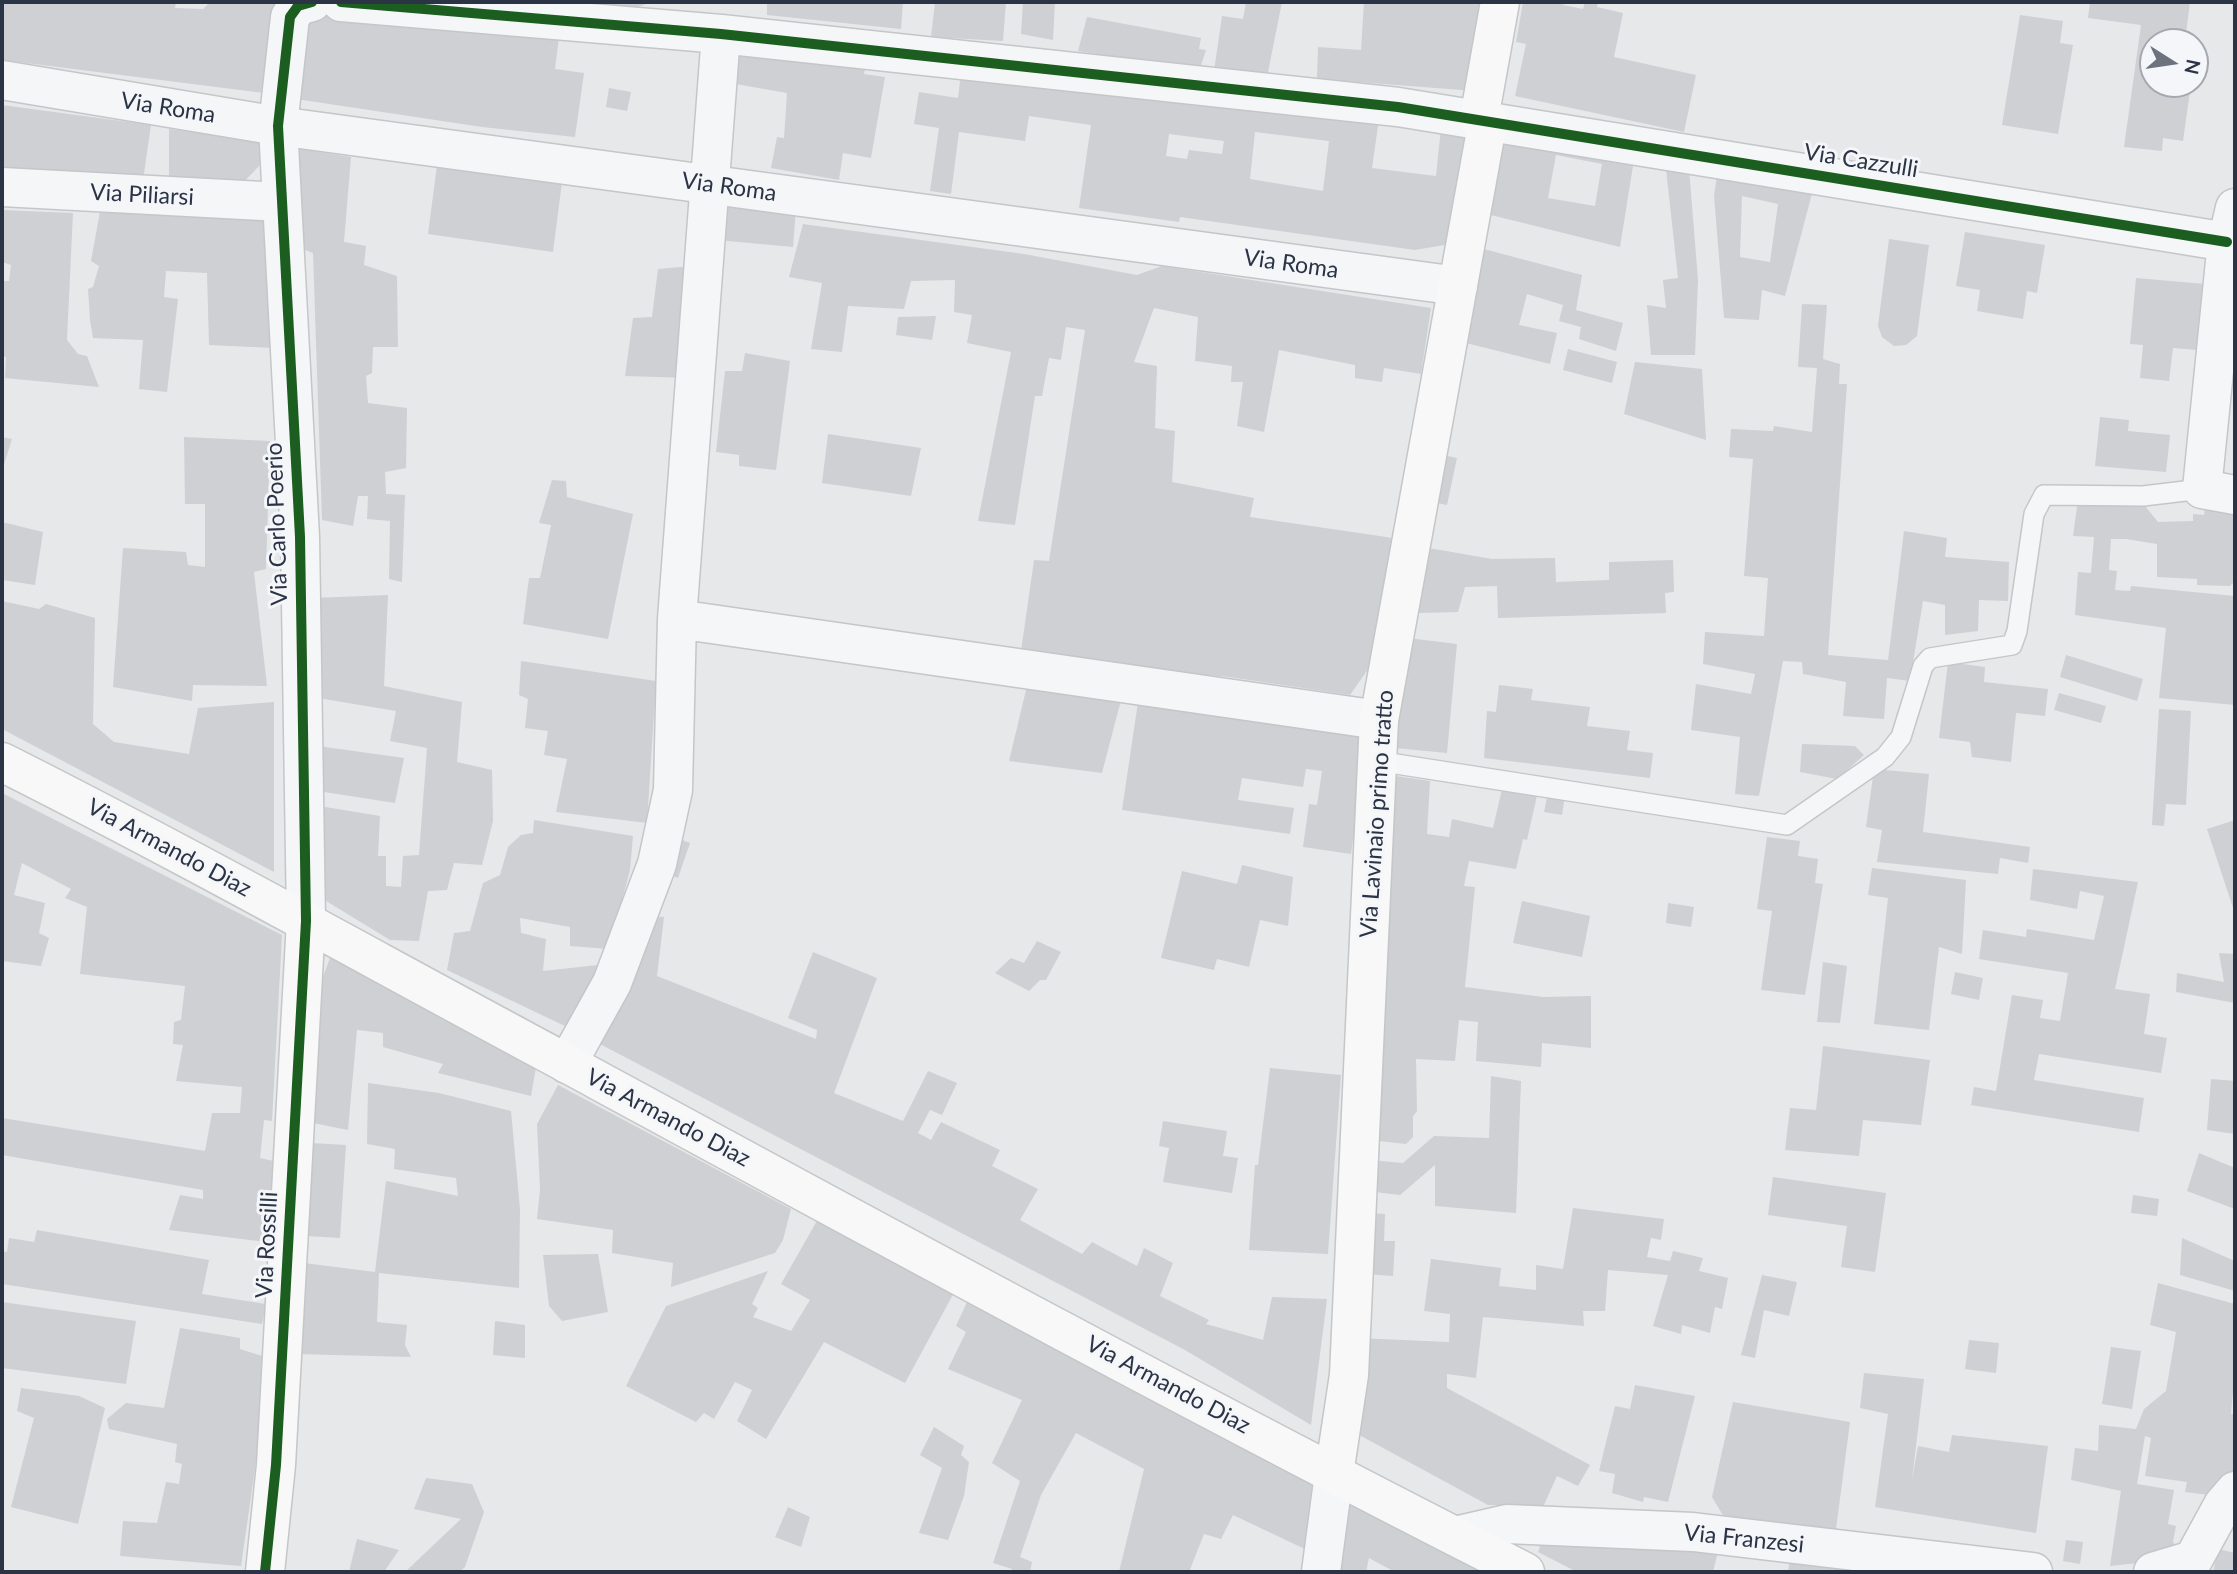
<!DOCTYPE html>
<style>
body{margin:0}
#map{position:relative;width:2237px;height:1574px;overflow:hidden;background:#e6e8ea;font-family:Lato,sans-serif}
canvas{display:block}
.frame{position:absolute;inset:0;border:4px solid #2b3445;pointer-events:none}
.north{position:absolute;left:2139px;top:28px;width:70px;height:70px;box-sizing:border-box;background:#f4f6f9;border:2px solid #a4a8b1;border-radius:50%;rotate:102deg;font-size:19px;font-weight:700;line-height:28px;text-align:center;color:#2b3445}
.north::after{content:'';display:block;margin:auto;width:24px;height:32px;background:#6c737f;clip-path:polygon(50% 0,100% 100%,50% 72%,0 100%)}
</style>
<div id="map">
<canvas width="2237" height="1574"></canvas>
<div class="frame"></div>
<div class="north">N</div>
</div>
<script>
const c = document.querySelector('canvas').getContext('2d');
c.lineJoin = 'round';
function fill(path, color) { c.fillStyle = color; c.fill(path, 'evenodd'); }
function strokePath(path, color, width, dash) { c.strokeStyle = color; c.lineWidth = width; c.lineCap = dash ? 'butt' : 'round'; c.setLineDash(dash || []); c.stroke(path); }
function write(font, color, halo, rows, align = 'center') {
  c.font = font + ' Lato,sans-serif'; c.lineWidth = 6; c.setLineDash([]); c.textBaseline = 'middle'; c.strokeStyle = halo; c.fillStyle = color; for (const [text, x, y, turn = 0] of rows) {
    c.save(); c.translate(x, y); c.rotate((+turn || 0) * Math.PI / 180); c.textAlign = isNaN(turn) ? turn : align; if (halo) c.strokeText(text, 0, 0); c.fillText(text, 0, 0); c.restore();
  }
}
fill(new Path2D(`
 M2,2H176L175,8L203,9L210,2H276L264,93L2,60Z
 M545,2H652L634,8Z
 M767,2H903L901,29L767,15Z
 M935,2H1006L1003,41L931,37Z
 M1023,2H1055L1053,40L1021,34Z
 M1246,2H1282L1266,82L1214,71L1222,16L1243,19Z
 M1364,2H1491L1475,91L1317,79L1318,47L1361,50Z
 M1523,2H1564L1563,5L1583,9L1585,2H1598L1597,7L1623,13L1614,57L1696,75L1684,132L1515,96L1526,44L1516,42Z
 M2090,2H2190L2185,42H2153V84H2191L2183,141L2163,138L2162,151L2124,147L2141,25L2088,18Z
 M320,14L560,30L555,69L584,73L575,137L482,127L296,99L300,24Z
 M2020,15L2063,21L2060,43L2073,45L2058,134L2002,125Z
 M1087,17L1201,38L1199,49L1206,50L1199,71L1078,51Z
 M731,41L866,64L864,74L885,77L871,158L843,153L839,180L771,168L777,137L784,138L787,93L724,82Z
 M962,64L1380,112L1372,168L1436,176L1441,128L1470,133L1450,244L1415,250L1180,217L1179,222L1079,208L1091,125L1029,116L1025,141L959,132L951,194L930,191L939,128L914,124L919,92L958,98ZM1255,132L1329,141L1323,191L1250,179ZM1169,134L1224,141L1222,154L1189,150L1187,159L1166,156Z
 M609,88L631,92L627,111L606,107Z
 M2,105L151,125L142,187L2,183Z
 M169,129L265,141L259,166L238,188L169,187Z
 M1502,136L1636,147L1620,247L1487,214ZM1556,155L1602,164L1595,206L1548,198Z
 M300,149L351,157L344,242L366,246L364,265L397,276L398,347H373L372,373L366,376L368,403L407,408L406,468L385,472L386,494L405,495L402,582L389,579L390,521L367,519L368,496H358L353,526L322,520L313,253L295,246Z
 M1664,151L1688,156L1698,280L1695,355H1651L1647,305L1666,308L1663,280L1678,278Z
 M1719,161L1815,182L1785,296L1762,290L1759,320L1724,318L1714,196ZM1742,196L1778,204L1770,262L1740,257Z
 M437,165L562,182L553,252L428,234Z
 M720,203L796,209L793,247L717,240Z
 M101,206L274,214V348L209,345L207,273L166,271L164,297L178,299L167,392L139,389L143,340L93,338L90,320L88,289L93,287L99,266L91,261Z
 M2,210L73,213L67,340L78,354L87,356L99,387L5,378L6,357L2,356V281H9L11,265L2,262Z
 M803,224L1024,254L1137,275L1162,266L1431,308L1421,374L1384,368L1382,382L1355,378V365L1279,350L1264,432L1237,426L1243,382H1231L1232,366L1195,361L1198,317L1154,308L1134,362L1157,366L1155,428L1175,431L1172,482L1254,498L1250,517L1393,538L1371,665L1350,695L1229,677L1020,658L1034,560L1049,561L1085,330L1066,327L1061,360L1049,358L1042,396H1035L1015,525L978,521L1011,352L967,343L972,315L954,312L955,280L911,281L904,309L848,306L842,352L811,349L822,283L789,277Z
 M1965,232L2045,245L2037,293L2027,291L2023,319L1977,311L1980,290L1956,286Z
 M1889,239L1929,245L1917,336L1906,345L1894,346L1882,337L1878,326Z
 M1480,248L1582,275L1576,310L1623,323L1616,351L1579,339L1581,327L1559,321L1563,305L1527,294L1519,325L1557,333L1550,364L1458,341Z
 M692,266L688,378L625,376L633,318L652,317L658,269Z
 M2136,278L2205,284L2198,350L2173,348L2169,381L2140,378L2143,345L2130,344Z
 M1802,304L1827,305L1823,359L1840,364L1839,384H1847L1828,655L1888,660L1904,531L1947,538L1945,557L2009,562L2008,601L1979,600L1978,631L1945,635V605L1923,601L1910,681L1887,678L1884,719L1843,716L1846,682L1803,674L1802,662L1783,661L1759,796L1735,794L1740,737L1691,730L1696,684L1751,694L1755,674L1703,664L1705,632L1764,636L1768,578L1744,576L1753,459L1729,457L1731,429L1773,431L1774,426L1812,432L1817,368L1798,367Z
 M936,316L932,340L896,335L898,317Z
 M1568,349L1617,362L1612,383L1563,370Z
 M745,353L790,361L776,470L739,466V455L716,452L725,371H742Z
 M1635,362L1702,369L1706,440L1624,414Z
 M2100,417L2129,420L2128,431L2170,435L2166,472L2095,466Z
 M828,434L921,448L911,496L822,483Z
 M2,437L12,439L2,471Z
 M184,437L270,441L266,569L254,572L267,686L193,685L192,701L113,687L123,548L186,552L188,565L205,567V504H185Z
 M1433,453L1457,458L1447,505L1423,500Z
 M552,480L566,481L567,497L633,514L608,639L523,624L529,578H540L551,525L539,523Z
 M2078,500L2145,506L2158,522L2193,521V514L2204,515L2206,503L2235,509V581L2230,586L2197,585V579L2157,577V544L2126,539H2111L2109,570L2117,571L2115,590L2130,591L2131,586L2235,596V705L2159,698L2166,628L2075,615L2078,572L2091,573L2094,537L2073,536Z
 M2,522L43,532L35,585L2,580Z
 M1417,546L1492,559L1555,558L1556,582L1609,580V562L1673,560L1674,592L1665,593L1666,613L1498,618L1497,586L1465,587L1458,612L1419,613Z
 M388,595L384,686L462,702L457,762L492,770L493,821L482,865L454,863L447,890L428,891L419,941L390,940L318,896L319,806L380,816L378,856H386V886L401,887L403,856L419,855L427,748L390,741L396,711L318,698L313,598Z
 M2,601L39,609L46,604L95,618L93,724L114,742L189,754L198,708L274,702V872L2,729Z
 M1408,638L1457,644L1447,753L1395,748Z
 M2066,655L2143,679L2137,701L2060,677Z
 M521,661L656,681L647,823L556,812L567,759L544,755L548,731L525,728L528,699L519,695Z
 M1948,662L1985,667L1984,682L2048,689L2045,716L2016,713L2011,762L1972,757L1970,742L1939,738Z
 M1499,685L1533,689L1531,700L1590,707L1587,726L1630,731L1627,750L1653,753L1650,778L1484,758L1487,711L1496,712Z
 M1027,686L1121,700L1102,773L1009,761Z
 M2059,693L2106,706L2101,723L2054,710Z
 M1138,702L1368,737L1351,854L1303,847L1309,804L1317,805L1322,771L1306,769L1303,787L1242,778L1238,800L1294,808L1290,834L1122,810Z
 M2159,709L2191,711L2186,805L2166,804L2164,826L2152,825Z
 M1802,744L1855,746L1864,755L1837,779L1800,772Z
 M318,746L404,758L395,803L318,791Z
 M1874,769L1929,774L1923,832L2030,847L2028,863L2000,858L1998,874L1877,862L1882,830L1866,827Z
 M1389,775L1430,781L1427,834L1449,837L1452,819L1493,828L1502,789L1538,791L1527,840L1523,839L1516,869L1469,861L1464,886L1475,887L1465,987L1543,997L1591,996V1048L1542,1043L1541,1067L1476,1061L1478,1022L1459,1020L1455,1061L1416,1059L1417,1111L1413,1116V1137L1406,1144L1369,1140Z
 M2,793L282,935L272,1121L264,1120L260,1158L278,1162L266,1242L169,1230L180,1195L203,1199V1190L2,1155V1118L205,1151L212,1113H240L242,1087L176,1081L183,1045L173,1044L174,1022L181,1020L185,986L80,974L87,907L65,898L71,889L22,863L14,895L45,903L39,933L49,938L41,966L2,961Z
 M1548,793L1565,796L1562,815L1544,812Z
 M534,820L633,836L630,870L609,949L570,946V927L520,918L521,933L546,939L543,971L598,965L591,993L567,1027L447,970L454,933L470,931L483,883L500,875L508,847L521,835L533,833Z
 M2235,820V914L2207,829Z
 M672,836L690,843L678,878L662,872Z
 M1767,837L1800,841L1798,856L1818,859L1815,883L1823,884L1805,995L1761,990L1772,911L1757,909Z
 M1242,865L1293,877L1288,926L1260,920L1249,967L1217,959L1214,970L1161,958L1182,871L1237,884Z
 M1872,868L1966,880L1962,954L1939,947L1929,1030L1874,1024L1888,898L1868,895Z
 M2033,869L2138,882L2115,989L2150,994L2144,1034L2167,1038L2161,1073L2039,1054L2034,1080L2144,1098L2139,1132L1971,1105L1974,1087L1996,1091L2012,995L2043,1000L2040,1018L2060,1021L2068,973L1979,959L1983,930L2026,937L2027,929L2094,940L2104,896L2080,891L2077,909L2030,900Z
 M1522,901L1590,916L1582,957L1513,943Z
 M1668,903L1694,907L1691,927L1666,923Z
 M638,916L664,917L657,976L816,1039L817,1030L788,1018L813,952L877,978L834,1093L903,1121L928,1071L957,1083L942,1115L930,1110L918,1133L931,1140L941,1122L1000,1150L992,1166L1038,1189L1020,1220L1082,1254L1092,1242L1137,1266L1144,1248L1173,1263L1160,1296L1209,1320L1206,1324L1263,1340L1272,1297L1327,1299L1311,1425L1185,1350L598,1043Z
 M1037,941L1061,952L1046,980H1040L1029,991L995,973L1011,958L1024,963Z
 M2219,953L2235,954V1003L2176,992L2177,973L2224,982Z
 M330,958L536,1067L531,1096L438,1073L443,1064L383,1047V1033L357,1030L348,1130L313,1123L317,993Z
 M1823,962L1847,966L1840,1023L1817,1022Z
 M1955,972L1983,978L1979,1000L1951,994Z
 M1823,1046L1930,1060L1921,1125L1863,1120L1859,1156L1785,1150L1790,1108L1816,1110Z
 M1270,1068L1341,1075L1328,1254L1249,1250L1255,1165H1258Z
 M1491,1076L1521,1081L1516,1213L1435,1206V1165L1400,1195L1366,1191L1369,1160L1403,1163L1434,1136L1489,1138Z
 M2211,1079L2235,1081V1134L2207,1130Z
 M368,1083L439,1093L511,1111L520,1209L519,1288L379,1273L377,1322L407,1325L405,1345L411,1357L297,1354L304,1263L375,1272L386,1181L458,1196L456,1178L394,1169L395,1149L367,1144Z
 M558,1085L791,1209L783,1240L775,1253L671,1287L673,1263L612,1253L613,1230L537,1219L540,1190L537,1124Z
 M1163,1121L1227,1131L1223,1156L1238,1158L1232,1193L1163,1182L1169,1148L1159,1146Z
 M311,1143L346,1145L340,1238L306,1236Z
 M2199,1153L2235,1168V1209L2187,1191Z
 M1773,1177L1886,1193L1875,1272L1841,1267L1847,1226L1768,1215Z
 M2133,1195L2159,1199L2157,1216L2131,1213Z
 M1573,1208L1664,1219L1661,1240L1651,1238L1647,1257L1670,1261L1673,1251L1703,1258L1699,1271L1728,1278L1722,1309L1715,1307L1710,1333L1682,1325L1681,1334L1653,1326L1668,1275L1608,1270L1605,1311H1583L1584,1326L1483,1317L1476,1378L1447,1374V1388L1590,1465L1578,1486L1557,1476L1543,1507L1488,1505L1350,1430L1356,1338L1449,1342L1450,1314L1424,1311L1431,1259L1501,1268L1499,1286L1536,1290V1265L1563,1269Z
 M1367,1213L1385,1214L1384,1241H1395L1393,1276L1365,1274Z
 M818,1219L956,1289L905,1383L824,1342L766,1439L737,1421L752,1390L735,1382L714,1419L704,1413L696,1422L626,1386L666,1306L768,1271L752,1304L758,1308L753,1317L791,1331L810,1300L781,1284Z
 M37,1230L209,1260L202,1294L266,1304L262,1324L2,1284V1251L7,1252L9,1238L34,1242Z
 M2182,1238L2235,1261V1291L2180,1275Z
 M598,1254L608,1312L562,1321L549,1306L543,1255Z
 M1762,1275L1797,1282L1789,1316L1764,1310L1755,1358L1741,1355Z
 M2158,1283L2235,1304V1370L2231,1414H2235V1472L2217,1496L2185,1492L2187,1482L2145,1476L2151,1438L2145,1436L2137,1484L2174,1490L2168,1524L2176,1526L2173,1541L2175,1547L2158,1561L2110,1566L2121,1491L2071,1480L2075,1448L2098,1451L2099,1425L2136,1429L2144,1409L2166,1391L2176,1332L2150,1325Z
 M968,1300L1321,1488L1309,1551L1233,1515L1221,1539L1204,1534L1189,1572H1119L1144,1469L1076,1433L1041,1495L1020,1557L1032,1562L1030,1572H1012V1569L993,1563L1020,1481L992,1463L1022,1400L948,1369L966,1332L956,1326Z
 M2,1302L136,1321L126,1384L2,1368Z
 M495,1321L525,1325V1358L493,1355Z
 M180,1328L240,1338V1349L265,1357L260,1434L241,1566L120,1556L123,1521L157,1523L166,1482L179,1484L182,1464L175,1462L177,1444L109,1429L107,1419L126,1403L164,1408Z
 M1969,1340L1999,1343L1996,1373L1965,1369Z
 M2111,1347L2141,1351L2132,1409L2102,1404Z
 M1864,1373L1924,1379L1912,1480L1918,1446L1949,1452L1952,1435L2048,1446L2036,1533L1875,1507L1888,1414L1860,1408Z
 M1635,1385L1695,1396L1668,1502L1644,1497L1643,1502L1612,1493L1615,1474L1599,1471L1615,1406L1630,1409Z
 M21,1388L79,1396L105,1408L78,1524L11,1507L34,1418L17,1411Z
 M1733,1402L1850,1422L1835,1537L1727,1522L1712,1497Z
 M934,1427L964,1446L961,1455L969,1462L964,1496L948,1540L919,1533L942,1468L920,1455Z
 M426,1478L472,1484L484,1512L465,1567L459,1572H405L461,1519L414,1509Z
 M1348,1502L1487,1572H1395L1369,1558L1366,1572H1338Z
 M788,1507L810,1517L801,1547L775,1537Z
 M1539,1534L1719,1548L1713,1572H1577L1538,1552L1540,1547L1536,1545Z
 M357,1539L399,1550L384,1572H349Z
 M2066,1540L2083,1542L2080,1564L2063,1561Z
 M2218,1549L2235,1553V1572H2213Z
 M1790,1559L1878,1572H1788Z`), '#ced0d3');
const lane = new Path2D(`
 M1377,761L1787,825L1885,757L1901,737L1923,666L1930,658L2012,645L2017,631L2034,514L2044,495L2143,496L2202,489`);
const street = new Path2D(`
 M341,2L721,34L1398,107L2227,242
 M2,80L278,126L1458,286
 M2,187L281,202
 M2235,208L2227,242L2202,489L2235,495
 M677,619L1379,720
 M306,921L300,537L278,126L290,17L298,6L312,2
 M567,1064L612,983L657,864L673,790L677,619L721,34
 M1455,1536L1507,1524L1693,1532L2033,1572
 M1321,1572L1334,1474
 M2153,1572L2193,1560L2223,1505L2235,1491`);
const secondary = new Path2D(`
 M1479,119L1500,2
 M2,762C193,858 379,963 568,1064C885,1236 1203,1409 1525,1572
 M1334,1474L1349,1375L1379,720L1488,120
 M265,1572L276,1465L306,921`);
strokePath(lane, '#c4c6c8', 22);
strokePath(street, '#c4c6c8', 41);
strokePath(secondary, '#c4c6c8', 41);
strokePath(lane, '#f5f6f7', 19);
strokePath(street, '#f5f6f7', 38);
strokePath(secondary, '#f8f8f8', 38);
strokePath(new Path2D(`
 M341,2L721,34L1398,107L2227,242
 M265,1572L276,1465L306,921L300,537L278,126L290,17L298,6L312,2`), '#1b5e20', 10);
write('23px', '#2b3445', '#f4f6f9', [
 ["Via Roma",168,108,9],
 ["Via Cazzulli",1861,161,9],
 ["Via Roma",729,187,8],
 ["Via Piliarsi",142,195,3],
 ["Via Roma",1291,264,8],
 ["Via Carlo Poerio",277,524,-92],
 ["Via Lavinaio primo tratto",1377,814,-86],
 ["Via Armando Diaz",169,848,28],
 ["Via Armando Diaz",668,1118,28],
 ["Via Rossilli",267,1245,-87],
 ["Via Armando Diaz",1168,1385,28],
 ["Via Franzesi",1744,1539,6]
]);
</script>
